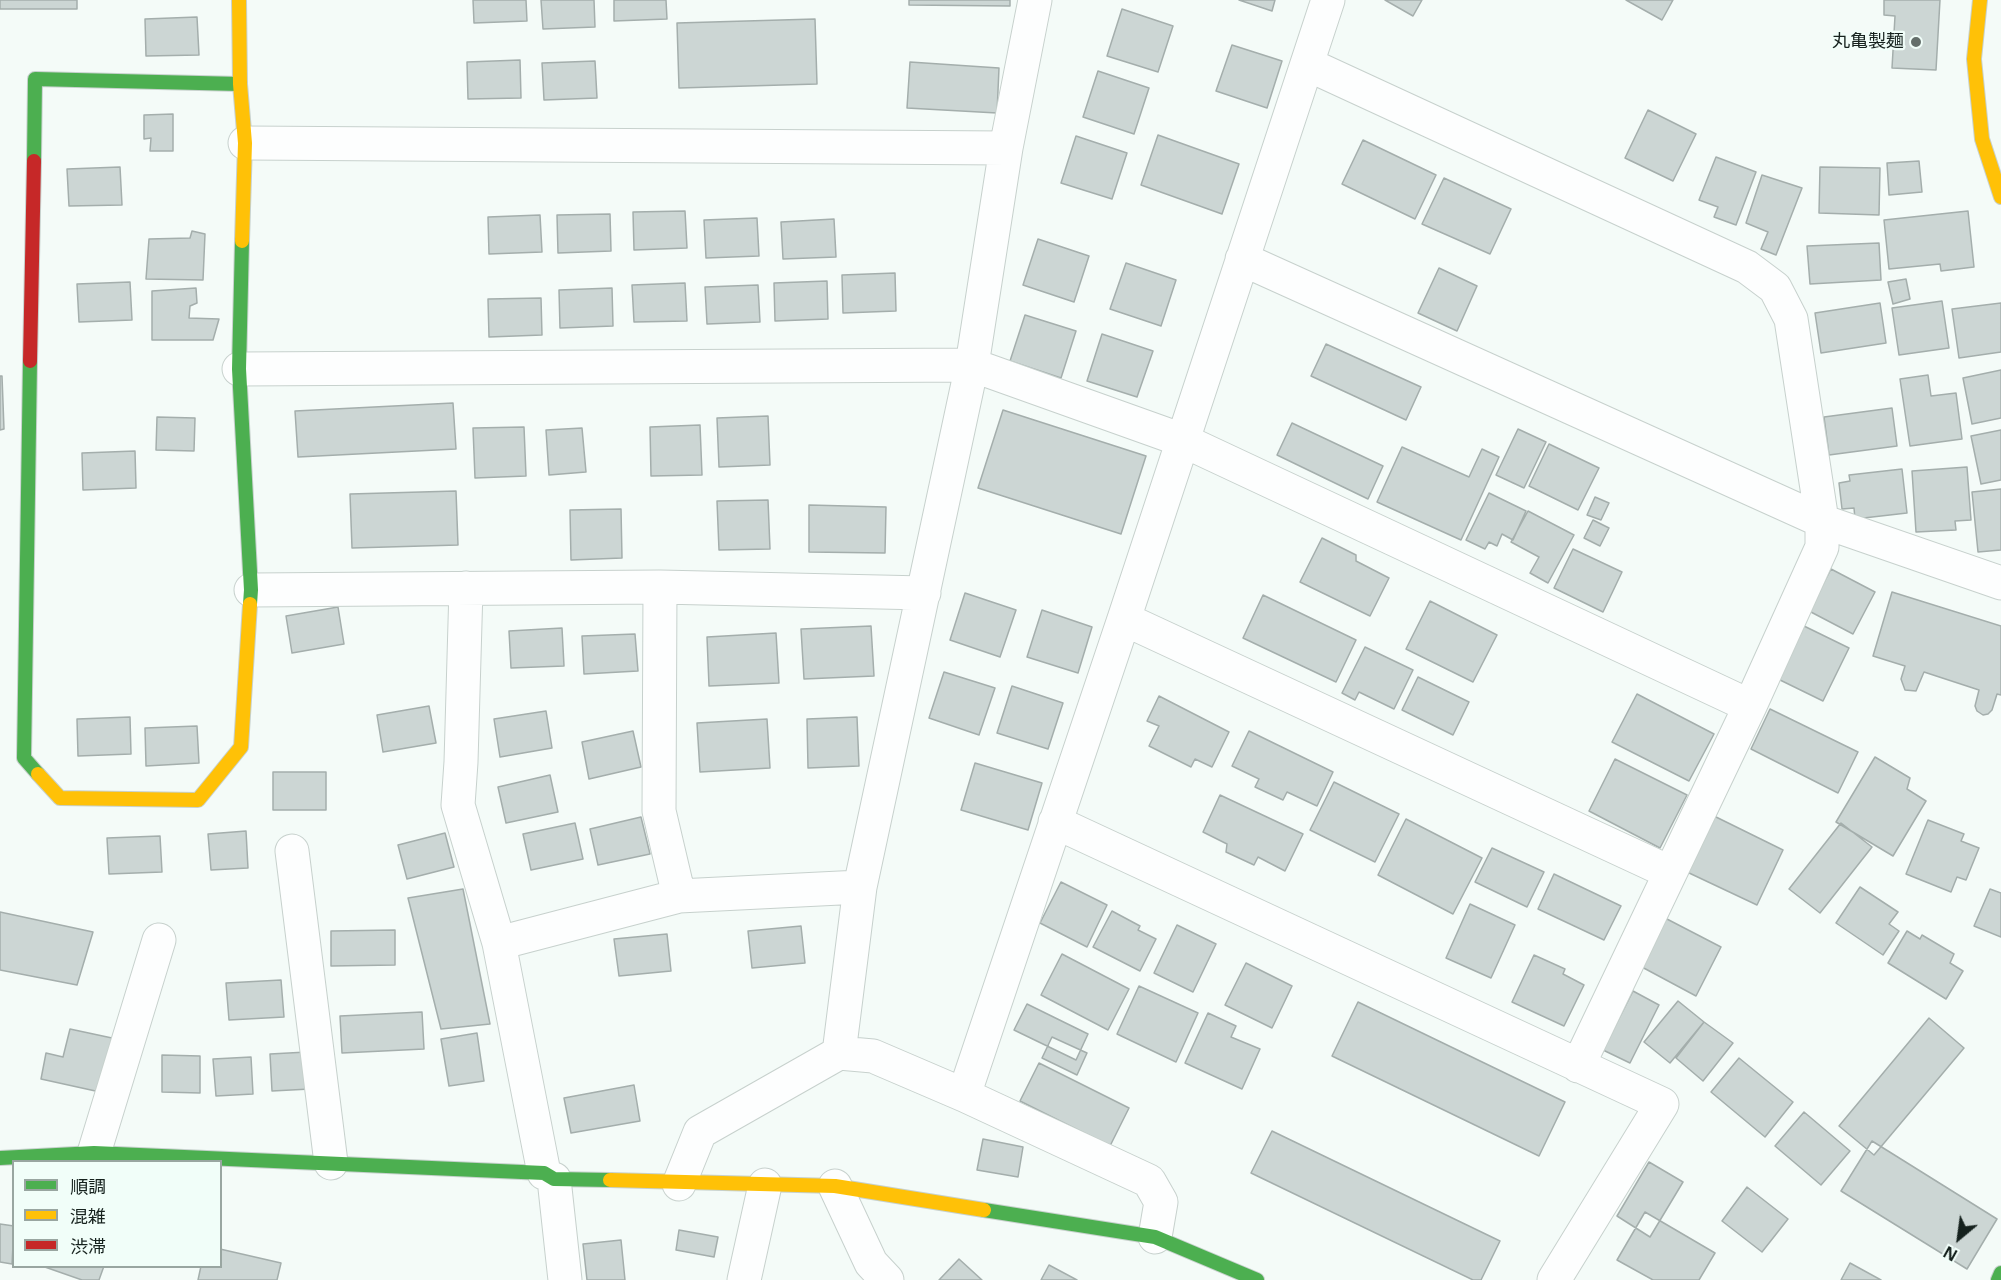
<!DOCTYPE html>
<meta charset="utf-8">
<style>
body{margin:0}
#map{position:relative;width:2001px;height:1280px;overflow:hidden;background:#f4fbf8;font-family:"Open Sans","Noto Sans JP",sans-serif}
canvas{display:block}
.legend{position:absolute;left:12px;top:1160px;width:210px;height:108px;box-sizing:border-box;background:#f1fef9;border:2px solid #99a6a1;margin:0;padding:8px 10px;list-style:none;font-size:18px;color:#16221e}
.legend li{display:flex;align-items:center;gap:12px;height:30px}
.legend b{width:30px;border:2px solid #99a6a1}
.north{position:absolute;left:1929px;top:1208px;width:60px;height:60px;-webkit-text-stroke:4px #f1fef9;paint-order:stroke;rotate:209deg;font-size:16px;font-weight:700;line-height:24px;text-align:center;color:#16221e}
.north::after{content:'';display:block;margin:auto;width:21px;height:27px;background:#16221e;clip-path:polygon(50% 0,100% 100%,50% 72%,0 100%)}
</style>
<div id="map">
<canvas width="2001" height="1280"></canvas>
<ul class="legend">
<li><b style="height:8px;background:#4caf50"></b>順調</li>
<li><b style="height:8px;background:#ffc107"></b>混雑</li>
<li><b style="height:8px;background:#c62828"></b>渋滞</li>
</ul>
<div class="north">N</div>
</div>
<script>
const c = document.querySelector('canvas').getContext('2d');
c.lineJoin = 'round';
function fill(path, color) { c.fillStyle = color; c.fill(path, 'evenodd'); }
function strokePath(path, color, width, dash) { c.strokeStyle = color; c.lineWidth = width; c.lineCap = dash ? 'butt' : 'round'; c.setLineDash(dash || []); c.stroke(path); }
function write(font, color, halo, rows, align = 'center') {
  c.font = font + ' "Open Sans","Noto Sans JP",sans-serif'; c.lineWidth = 4.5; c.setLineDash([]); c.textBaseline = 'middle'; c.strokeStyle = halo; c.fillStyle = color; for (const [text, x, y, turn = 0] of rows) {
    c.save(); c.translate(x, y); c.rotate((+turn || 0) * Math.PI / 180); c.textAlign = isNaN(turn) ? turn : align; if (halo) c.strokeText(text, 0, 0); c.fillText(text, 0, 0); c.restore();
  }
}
const building = new Path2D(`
 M0,0H77V9H0Z
 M473,0H526L527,21L474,23Z
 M541,0H594L595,27L543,29Z
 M614,0H666L667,19L614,21Z
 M909,0H1010V6L909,5Z
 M1239,0H1275L1272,11Z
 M1385,0H1422L1413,16Z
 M1626,0H1673L1662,20Z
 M1884,0H1940L1936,70L1892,68L1895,16L1884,15Z
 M1122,9L1173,26L1158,72L1107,56Z
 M197,17L199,55L146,56L145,19Z
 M815,19L817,84L679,88L677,23Z
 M1232,45L1282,61L1267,108L1216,91Z
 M520,60L521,98L468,99L467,62Z
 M595,61L597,98L544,100L542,63Z
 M910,62L999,68L997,113L907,108Z
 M1098,71L1149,88L1134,134L1083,117Z
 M1648,110L1696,134L1673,181L1625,158Z
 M173,114V151H150L151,138L144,139V115Z
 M1158,135L1239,164L1222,214L1141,185Z
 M1076,136L1127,153L1112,199L1061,183Z
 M1363,140L1436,175L1415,219L1342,184Z
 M1716,157L1756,172L1736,225L1714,217L1718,207L1699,200Z
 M1919,161L1922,192L1889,195L1887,163Z
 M120,167L122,205L69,206L67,169Z
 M1820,167L1880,168L1879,215L1819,213Z
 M1762,175L1802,188L1776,255L1761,249L1768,232L1746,223Z
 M1444,178L1511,209L1490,254L1422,224Z
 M685,211L687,248L634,250L633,212Z
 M1968,211L1974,267L1941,271L1940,264L1889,269L1884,220Z
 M610,214L611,251L558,253L557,215Z
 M540,215L542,252L489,254L488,217Z
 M757,218L759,256L706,258L704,220Z
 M834,219L836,257L783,259L781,222Z
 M192,231L205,234L203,280L146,279L149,239L190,238Z
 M1038,239L1089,256L1074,302L1023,285Z
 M1879,243L1881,280L1810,284L1807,246Z
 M1126,263L1176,280L1161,326L1110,309Z
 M1439,268L1477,286L1457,331L1418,313Z
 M895,273L896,311L843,313L842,275Z
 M1906,279L1910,299L1893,304L1888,282Z
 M827,281L828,319L775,321L774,283Z
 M130,282L132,320L79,322L77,284Z
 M685,283L687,321L634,322L632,285Z
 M758,285L760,322L707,324L705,287Z
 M196,288L197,303L190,306L189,318L219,319L213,340H152V291Z
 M612,288L613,326L560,328L559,290Z
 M541,298L542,335L489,337L488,299Z
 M1942,301L1949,348L1899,355L1892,308Z
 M1880,303L1886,343L1821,353L1815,313Z
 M2001,303V352L1959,358L1952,309Z
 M1025,315L1076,331L1061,378L1010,361Z
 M1102,334L1153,351L1137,397L1087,381Z
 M1326,344L1421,387L1406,420L1311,376Z
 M2001,370V418L1972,424L1963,378Z
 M1928,375L1931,396L1956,393L1962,439L1910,446L1900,379Z
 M0,376H2L4,429L0,430Z
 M453,403L456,449L298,457L295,411Z
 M1892,408L1897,446L1829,455L1824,417Z
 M1003,410L1146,456L1121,534L978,488Z
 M768,416L770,465L719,467L717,418Z
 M157,417L195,418L194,451L156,450Z
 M1292,423L1383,466L1368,499L1277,455Z
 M700,425L702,475L651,476L650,427Z
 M524,427L526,476L475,478L473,428Z
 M582,428L586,472L549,475L546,430Z
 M1518,429L1546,442L1524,488L1496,475Z
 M2001,430V480L1981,484L1971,436Z
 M1549,444L1599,468L1578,510L1529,486Z
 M1402,447L1469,477L1482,449L1499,457L1461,540L1377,502Z
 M135,451L136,488L83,490L82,453Z
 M1967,467L1971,520L1955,521L1956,530L1916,532L1912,471Z
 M1902,469L1907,513L1855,519L1854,508L1842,509L1839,483L1850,481L1849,475Z
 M2001,489V550L1978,552L1972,492Z
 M456,491L458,545L352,548L350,494Z
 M1489,493L1526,511L1513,540L1502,534L1497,546L1489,542L1485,549L1466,540Z
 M1595,497L1609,503L1601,520L1587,515Z
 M768,500L770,549L719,550L717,501Z
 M809,505L886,507L885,553L809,552Z
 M621,509L622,558L571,560L570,510Z
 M1528,511L1574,535L1548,583L1530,573L1539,557L1511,542Z
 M1593,520L1609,528L1600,546L1584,538Z
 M1322,538L1356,555V561L1389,578L1370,616L1300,582Z
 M1573,549L1622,572L1603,612L1554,588Z
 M1831,569L1875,592L1853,634L1809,611Z
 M1892,592L2001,626V695L1997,694L1992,710L1988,714L1983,715L1977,711L1975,706L1979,690L1924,672L1916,691L1905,690L1901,679L1905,666L1873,656Z
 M965,593L1016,610L1000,657L950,640Z
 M1263,595L1356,640L1336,682L1243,638Z
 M1430,601L1497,635L1473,682L1406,649Z
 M338,607L344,644L292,653L286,616Z
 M1042,610L1092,627L1078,673L1027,657Z
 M871,626L874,676L804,679L801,629Z
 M1804,626L1849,648L1823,701L1778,679Z
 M562,628L564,666L511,668L509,631Z
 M776,633L779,683L709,686L707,637Z
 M635,634L638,671L584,674L582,636Z
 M1365,647L1413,670L1394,709L1359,692L1355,700L1342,693Z
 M944,672L995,688L979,735L929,718Z
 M1418,677L1469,702L1453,735L1402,710Z
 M1012,686L1063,703L1048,749L997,733Z
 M1637,694L1714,734L1689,781L1612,742Z
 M1159,696L1229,732L1212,767L1195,759L1191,767L1149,746L1159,726L1147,721Z
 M429,706L436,743L383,752L377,715Z
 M1770,709L1858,752L1838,793L1751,749Z
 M546,711L552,748L500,757L494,719Z
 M130,717L131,754L78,756L77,719Z
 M857,717L859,766L808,768L807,719Z
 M767,719L770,768L700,772L697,723Z
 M197,726L199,763L146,766L145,728Z
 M633,731L641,767L589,779L582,742Z
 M1249,731L1333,772L1317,806L1287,792L1283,800L1255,787L1259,779L1232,766Z
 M1875,757L1910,778L1907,789L1926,801L1893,856L1836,822Z
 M1615,759L1687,795L1660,848L1589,811Z
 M975,763L1042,783L1028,830L961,810Z
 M273,772H326V810H273Z
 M550,775L558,812L506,823L498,787Z
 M1334,782L1399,814L1375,862L1310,830Z
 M1220,795L1303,834L1285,871L1258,857L1254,865L1226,852L1227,844L1203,832Z
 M1714,816L1783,850L1757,905L1687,872Z
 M641,817L650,854L598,865L590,829Z
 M1406,819L1482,858L1453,914L1378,875Z
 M1928,820L1964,834L1961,841L1979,848L1966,880L1957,877L1951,892L1906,874Z
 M575,823L583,859L531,870L523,834Z
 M1841,823L1872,847L1820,913L1789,889Z
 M246,831L248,868L211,870L208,834Z
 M445,833L454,867L407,879L398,845Z
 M160,836L162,872L109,874L107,838Z
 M1492,848L1544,872L1527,907L1475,882Z
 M1554,874L1621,906L1604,940L1538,909Z
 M1061,882L1107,905L1087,947L1040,923Z
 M1860,887L1898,912L1889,924L1899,931L1883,955L1836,923Z
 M463,889L490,1024L441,1029L408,898Z
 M1990,889L2001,893V937L1974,926Z
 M1470,904L1515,925L1491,978L1446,958Z
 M1112,911L1140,926L1138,930L1156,939L1140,971L1093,947Z
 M0,912L93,932L77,985L0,970Z
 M1665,918L1721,947L1696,996L1640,966Z
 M1177,925L1216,944L1193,992L1154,973Z
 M801,926L805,963L752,968L748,931Z
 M395,930V965L331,966V931Z
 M1907,931L1920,939L1922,935L1954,954L1950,963L1963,971L1946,999L1888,963Z
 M667,934L671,971L619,976L614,939Z
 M1062,954L1129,989L1108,1030L1041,995Z
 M1534,955L1565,969L1563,974L1584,985L1564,1026L1512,1002Z
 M1246,963L1292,986L1272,1028L1225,1005Z
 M281,980L284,1017L229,1020L226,983Z
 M1139,986L1198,1013L1176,1062L1117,1034Z
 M1633,991L1659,1005L1630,1063L1603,1050Z
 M1678,1001L1704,1022L1670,1063L1644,1042Z
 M1358,1002L1565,1102L1539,1156L1332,1056Z
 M1027,1004L1088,1034L1076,1060L1014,1030Z
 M422,1012L424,1049L342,1053L340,1016Z
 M1208,1013L1236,1026L1231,1037L1260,1049L1242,1089L1185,1063Z
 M1929,1018L1964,1048L1874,1155L1839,1126Z
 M1704,1022L1733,1043L1703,1081L1676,1058Z
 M70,1029L112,1038L100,1092L41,1079L46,1053L63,1057Z
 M477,1033L484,1081L449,1086L441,1039Z
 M1052,1037L1087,1053L1077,1075L1042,1058Z
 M307,1052L310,1089L272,1091L270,1054Z
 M162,1055L200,1056V1093L162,1092Z
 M251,1057L253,1094L216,1096L213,1059Z
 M1739,1058L1793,1102L1765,1137L1711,1092Z
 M1039,1063L1129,1108L1110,1146L1020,1101Z
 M634,1085L640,1121L571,1133L564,1098Z
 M1804,1112L1850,1151L1821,1185L1775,1146Z
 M1272,1131L1500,1241L1481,1280H1473L1251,1173Z
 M983,1139L1023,1147L1018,1177L977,1170Z
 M1872,1141L1997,1219L1967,1269L1841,1191Z
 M1649,1162L1683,1182L1650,1237L1617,1216Z
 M1747,1187L1788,1219L1762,1252L1722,1221Z
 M1645,1212L1715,1253L1699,1280H1653L1617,1260Z
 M0,1224L14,1226L12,1264L0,1262Z
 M679,1230L718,1237L714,1257L676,1250Z
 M621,1240L625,1280H587L583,1244Z
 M220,1249L281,1263L277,1280H198L201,1266H220Z
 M959,1259L982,1280H939Z
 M1850,1263L1881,1280H1841Z
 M1049,1265L1077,1280H1041Z
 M42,1266H104L99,1280H82Z`);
fill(building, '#ccd6d4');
strokePath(building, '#a4aeac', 1.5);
const street = new Path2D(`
 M1307,64L1747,267L1775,288L1791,319L1822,521V547L1750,706L1578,1066
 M245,143L1006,148
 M1242,259L1822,521L2001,583
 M239,369L972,365L1182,440L1750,706
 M660,587L924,593
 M466,588L461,762L458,805L499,943L544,1173
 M251,590L660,587L659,811L679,896
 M1124,619L1669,872
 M1055,822L1662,1104L1554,1280
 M292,851L331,1163
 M499,943L679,896L860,887
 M839,1053L860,887L972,365L1006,148L1035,0
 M964,1095L1124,619L1328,0
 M94,1153L159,940
 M554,1179L565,1280
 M679,1184L700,1132L839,1053L873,1056L964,1095L1149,1181L1161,1202L1155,1237
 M835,1186L871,1263L887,1280
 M744,1280L765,1185`);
const fast = new Path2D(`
 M34,161L35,79L240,84
 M242,241L239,369L251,590L250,604
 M30,361L24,758L38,774
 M0,1158L94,1153L544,1173L554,1179L610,1180
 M984,1210L1155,1237L1257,1280
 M1998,1280L2001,1273`);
const slow = new Path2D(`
 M239,0L240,84L245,143L242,241
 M1980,0L1974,59L1982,139L2001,197
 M38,774L60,798L198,800L241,747L250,604
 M610,1180L835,1186L984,1210`);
const jam = new Path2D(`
 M30,361L34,161`);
strokePath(street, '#c7d1cd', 35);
strokePath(fast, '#c7d1cd', 16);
strokePath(slow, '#c7d1cd', 16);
strokePath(jam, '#c7d1cd', 16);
strokePath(street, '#fdfefe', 33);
strokePath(fast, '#4caf50', 14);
strokePath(slow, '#ffc107', 14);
strokePath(jam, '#c62828', 14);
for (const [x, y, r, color] of [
 [1916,42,6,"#646e6a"]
]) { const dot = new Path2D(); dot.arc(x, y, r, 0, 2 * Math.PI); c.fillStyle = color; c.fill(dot); strokePath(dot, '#f1fef9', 2); }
write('18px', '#16221e', '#f1fef9', [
 ["丸亀製麺",1904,42]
], 'right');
</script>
